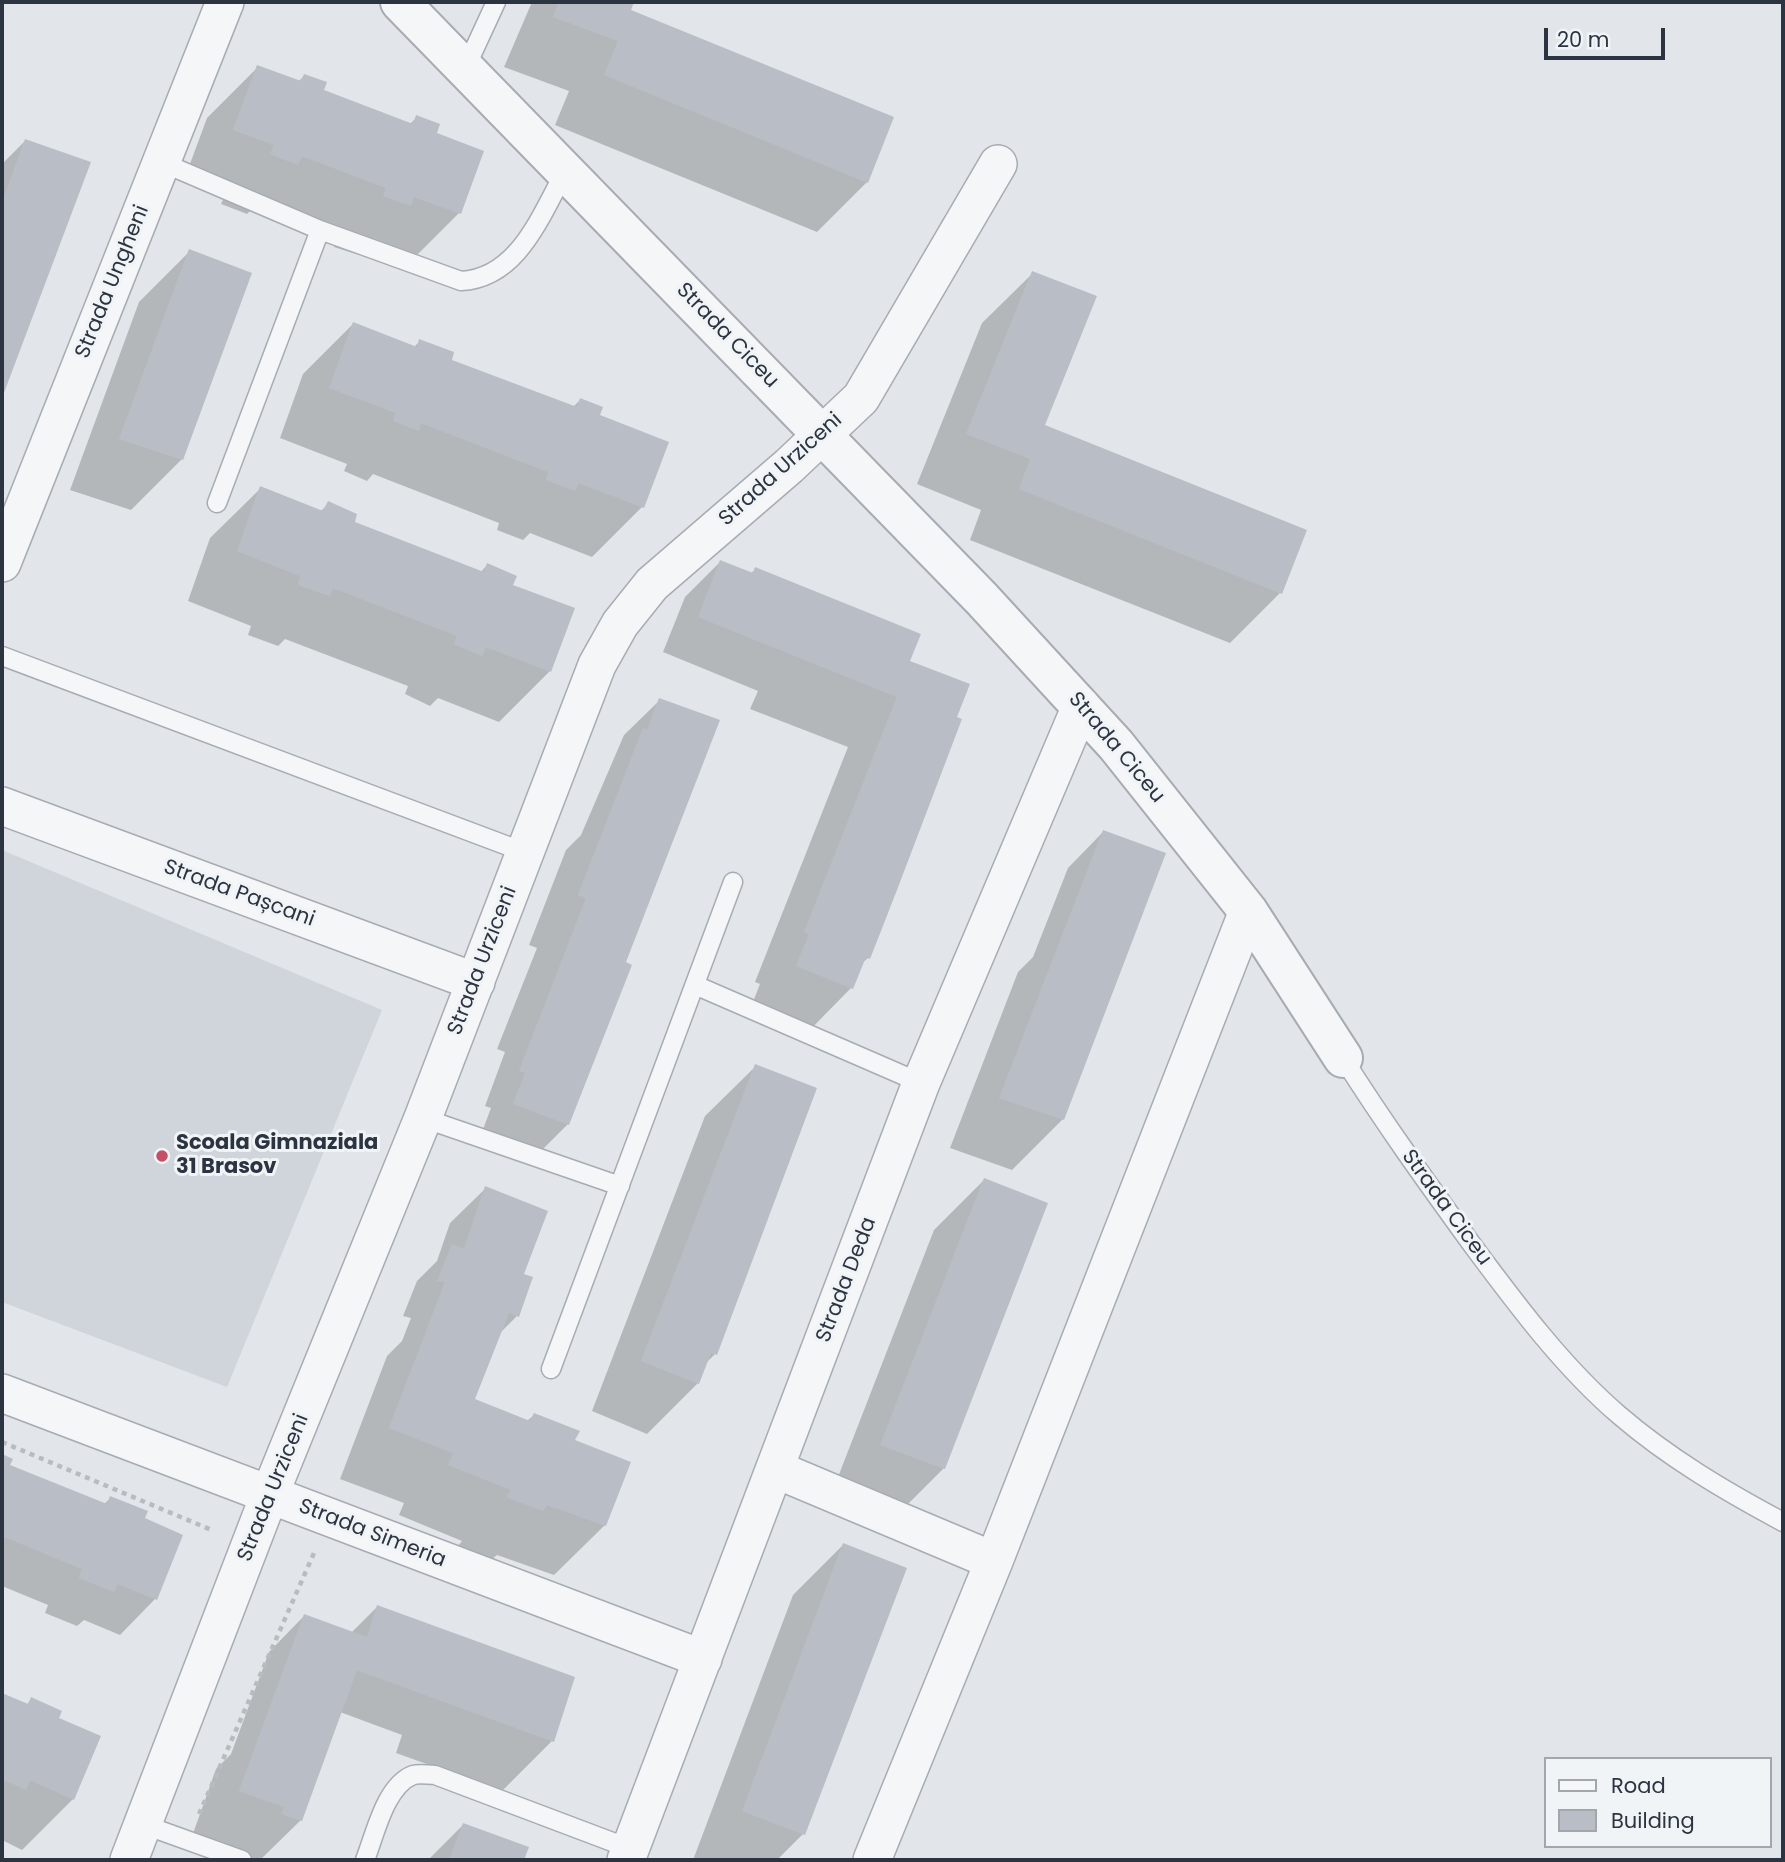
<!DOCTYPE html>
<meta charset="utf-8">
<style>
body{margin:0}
#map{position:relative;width:1785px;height:1862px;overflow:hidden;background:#e2e5e9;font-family:Poppins,sans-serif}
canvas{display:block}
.frame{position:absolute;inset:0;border:4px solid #2b3440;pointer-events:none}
.legend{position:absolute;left:1544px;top:1757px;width:228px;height:91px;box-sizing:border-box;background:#f1f4f7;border:2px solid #a2a7ae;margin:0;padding:9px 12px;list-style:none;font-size:21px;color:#2b3440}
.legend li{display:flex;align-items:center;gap:14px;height:35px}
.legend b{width:35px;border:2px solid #a2a7ae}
.scale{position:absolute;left:1544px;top:28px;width:121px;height:32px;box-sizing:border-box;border:4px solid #2b3440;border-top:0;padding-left:9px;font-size:21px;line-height:24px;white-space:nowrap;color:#2b3440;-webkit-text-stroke:5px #f1f4f7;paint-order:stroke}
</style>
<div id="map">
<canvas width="1785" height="1862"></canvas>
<div class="frame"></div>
<ul class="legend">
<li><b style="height:9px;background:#f4f6f8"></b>Road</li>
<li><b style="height:19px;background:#b9bec6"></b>Building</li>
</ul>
<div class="scale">20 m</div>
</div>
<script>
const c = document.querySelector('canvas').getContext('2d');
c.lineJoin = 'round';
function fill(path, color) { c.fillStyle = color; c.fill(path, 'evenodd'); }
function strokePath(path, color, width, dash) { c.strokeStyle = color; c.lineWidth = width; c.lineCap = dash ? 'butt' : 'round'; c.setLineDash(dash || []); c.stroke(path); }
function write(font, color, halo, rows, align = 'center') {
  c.font = font + ' Poppins,sans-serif'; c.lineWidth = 6; c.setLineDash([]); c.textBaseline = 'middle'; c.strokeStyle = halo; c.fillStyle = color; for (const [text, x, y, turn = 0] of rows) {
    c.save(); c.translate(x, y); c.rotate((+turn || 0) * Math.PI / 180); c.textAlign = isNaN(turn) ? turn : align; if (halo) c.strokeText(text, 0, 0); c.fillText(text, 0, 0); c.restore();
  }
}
fill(new Path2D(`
 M2,850L382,1010L227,1387L2,1302Z`), '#d0d4db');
fill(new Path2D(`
 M532,2H633L629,11L867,182L817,232L555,125L569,91L504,67Z
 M258,67L298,82L304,76L322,91L410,124L417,117L435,134L459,213L409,263L367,248L359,255L334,247L337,238L254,207L247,214L221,204L225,195L184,180L207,118Z
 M25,141L88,163L2,394V164Z
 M190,251L182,459L131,510L70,490L139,302Z
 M1033,273L1042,426L1280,593L1230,643L970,540L981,510L917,484L982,323Z
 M353,324L414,347L420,341L449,361L573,407L580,400L598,416L642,507L592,557L530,533L523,540L497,530L499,523L373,474L367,481L344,471L347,464L280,438L303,374Z
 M261,488L321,511L329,503L353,523L480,573L487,565L511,586L572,609L549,672L499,722L438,698L430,706L405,694L408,686L285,639L278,646L248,635L251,626L188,601L210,538Z
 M720,562L750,574L756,569L908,662L868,958L860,965L851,988L801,1039L747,1017L760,984L755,982L848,747L750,709L758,691L663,652L685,597Z
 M660,700L623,963L568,1124L532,1160L479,1140L491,1108L485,1106L505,1052L497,1049L537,948L529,945L566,850L581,835L624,735Z
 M1103,832L1164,854L1062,1120L1012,1170L950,1148L1018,972L1033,957L1068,868Z
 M756,1066L715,1354L705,1364L698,1383L647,1434L592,1411L705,1116Z
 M984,1180L944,1468L893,1519L831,1495L934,1230Z
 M486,1188L521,1275L531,1278L517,1316L497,1336L472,1400L527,1421L534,1415L605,1525L554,1575L497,1555L491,1560L457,1547L462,1541L399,1515L404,1503L340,1479L387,1356L402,1341L411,1318L403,1316L417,1281L437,1261L450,1223Z
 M2,1456L11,1460L8,1466L104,1504L111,1498L143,1518L181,1536L155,1599L120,1635L84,1620L77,1626L45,1613L48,1605L2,1586Z
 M843,1545L803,1834L777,1860H693L793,1595Z
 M377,1607L552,1741L502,1791L396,1753L402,1735L340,1712L301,1820L260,1860H233L190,1842L216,1769L231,1754L269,1652L304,1616L351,1633Z
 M2,1695L26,1705L32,1699L57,1719L73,1799L22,1850L2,1840Z
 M463,1825L526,1848L522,1860H428Z`), '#0003');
fill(new Path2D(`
 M559,2H634L631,10L894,117L868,183L604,75L618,41L553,17Z
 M257,65L301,81L304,74L327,82L324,90L413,124L416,115L440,124L437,133L484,151L461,214L414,197L411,206L383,196L386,188L302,156L298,165L270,154L274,145L233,130Z
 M25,139L91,162L2,398V202Z
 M189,249L252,273L183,460L119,439Z
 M1032,271L1097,296L1045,425L1307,530L1282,594L1019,489L1030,459L966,434Z
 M353,322L417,347L419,339L454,352L452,360L577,407L580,398L603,407L600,415L669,442L644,508L579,483L575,491L546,480L548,472L421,423L419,431L393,421L396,413L329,388Z
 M260,486L323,511L328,501L357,514L355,522L484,572L487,563L517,576L513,585L575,608L551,672L486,647L482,656L454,644L457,636L333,588L330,596L298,585L300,576L237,551Z
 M720,560L753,573L755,567L921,634L910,661L970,684L957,717L962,719L897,890L870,959L866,957L853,989L796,966L809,934L804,932L897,697L698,617Z
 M659,698L720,720L626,962L632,965L569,1125L513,1104L525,1073L519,1071L586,898L578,895L643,728L647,730Z
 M1103,830L1166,853L1064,1120L999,1098Z
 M755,1064L817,1088L717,1355L711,1353L699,1384L641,1361Z
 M984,1178L1048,1203L945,1469L880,1445Z
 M485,1186L548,1211L524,1274L533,1277L519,1317L509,1313L475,1399L530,1421L534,1413L580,1431L575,1440L631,1462L606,1526L547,1505L543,1511L506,1497L511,1490L448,1465L453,1453L389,1428L445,1282L437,1281L452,1244L464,1249Z
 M2,1454L13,1459L10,1465L107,1504L110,1496L148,1511L145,1518L183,1535L157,1600L118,1584L114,1592L79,1578L82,1569L2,1536Z
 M843,1543L907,1568L805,1835L742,1811Z
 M377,1605L575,1677L554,1742L357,1670L302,1821L281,1814L284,1807L239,1791L304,1614L367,1637Z
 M2,1693L28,1704L31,1697L62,1711L59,1718L101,1736L74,1800L30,1780L26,1790L2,1779Z
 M463,1823L529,1847L524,1860H449Z`), '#b9bec6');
const service = new Path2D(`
 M466,67L496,2
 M161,162L320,230L461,281C519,278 541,214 566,170
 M217,503L320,230
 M2,656L524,852
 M695,985L921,1083
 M1343,1058C1384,1123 1428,1184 1473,1246C1517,1305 1563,1367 1619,1415C1669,1458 1725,1491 1783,1522
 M423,1118L620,1186
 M551,1369L733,882
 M142,1824L242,1860
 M365,1860C375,1835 385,1786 413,1775C420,1773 428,1775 435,1775L631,1849`);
const minor = new Path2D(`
 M2,563L225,2
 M2,806L476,982
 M2,1393L703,1659
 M775,1469L994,1561
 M129,1860L269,1496L423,1118L597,665L620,624L652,584L789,466L861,398L998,164
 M626,1860L921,1083L1081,706
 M872,1860L994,1561L1248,911`);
const tertiary = new Path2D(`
 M400,2L982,599L1116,745L1248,911L1343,1058`);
strokePath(service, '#a7acb3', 21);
strokePath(minor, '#a7acb3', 40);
strokePath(tertiary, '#a7acb3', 42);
strokePath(new Path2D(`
 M2,1442L214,1531
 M199,1814L314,1553`), '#b8bcc1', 4.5, [5, 5]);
strokePath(service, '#f4f6f8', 18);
strokePath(minor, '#f4f6f8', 37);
strokePath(tertiary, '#f4f6f8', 38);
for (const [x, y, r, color] of [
 [162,1156,7,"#c54f67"]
]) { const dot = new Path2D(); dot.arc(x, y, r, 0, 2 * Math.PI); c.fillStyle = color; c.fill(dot); strokePath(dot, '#f1f4f7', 2.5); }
write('21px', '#2b3440', '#f1f4f7', [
 ["Strada Ungheni",113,282,-68],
 ["Strada Ciceu",727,336,46],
 ["Strada Urziceni",781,470,-42],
 ["Strada Ciceu",1116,748,50],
 ["Strada Pașcani",239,894,20],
 ["Strada Urziceni",483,961,-69],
 ["Strada Ciceu",1446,1208,54],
 ["Strada Deda",847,1280,-69],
 ["Strada Urziceni",274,1488,-68],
 ["Strada Simeria",372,1534,21]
]);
write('bold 21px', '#2b3440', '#f1f4f7', [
 ["Scoala Gimnaziala",176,1144],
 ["31 Brasov",176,1168]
], 'left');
</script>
